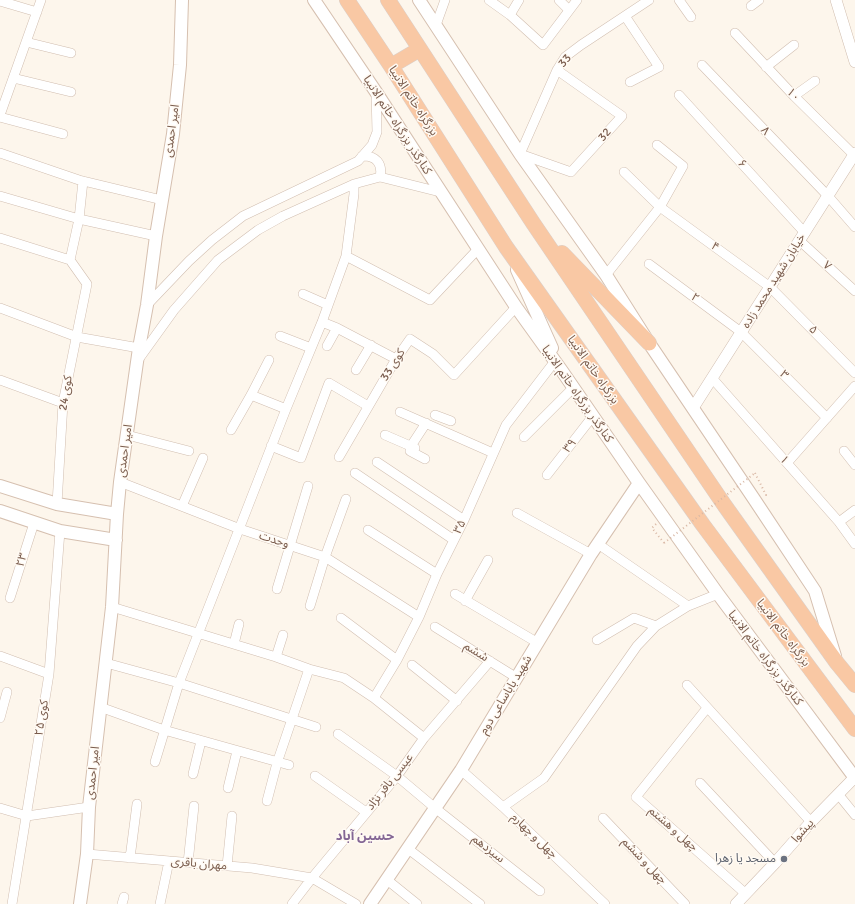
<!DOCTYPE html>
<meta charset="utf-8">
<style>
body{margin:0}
canvas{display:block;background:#fdf6ec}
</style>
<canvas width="855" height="904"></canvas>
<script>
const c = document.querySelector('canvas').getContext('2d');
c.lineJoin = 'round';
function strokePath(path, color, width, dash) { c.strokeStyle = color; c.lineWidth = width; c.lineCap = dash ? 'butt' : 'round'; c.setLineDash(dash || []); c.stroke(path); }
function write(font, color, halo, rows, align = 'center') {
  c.font = font + ' Signika,"Noto Sans Arabic",sans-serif'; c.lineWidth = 3; c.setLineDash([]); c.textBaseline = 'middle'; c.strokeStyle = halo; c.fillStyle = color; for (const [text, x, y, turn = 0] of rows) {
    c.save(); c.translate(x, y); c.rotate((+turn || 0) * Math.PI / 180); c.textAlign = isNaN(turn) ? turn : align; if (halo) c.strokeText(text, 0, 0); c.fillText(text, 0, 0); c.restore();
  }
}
const minor = new Path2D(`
 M489,0L510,15L543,45L577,0
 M559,0L569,10
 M679,0L691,17
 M0,1L37,12
 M751,6L759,0
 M510,15L519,0
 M625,16L659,67L630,82
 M436,25L445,0
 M735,33L794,96L854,155
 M26,42L71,53
 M702,65L828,196L855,227
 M766,67L794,45
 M557,70L622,116L571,172L520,154L557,70L565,57L581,45L649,0
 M13,78L71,92
 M679,95L805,233
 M794,96L815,81
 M0,115L41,0
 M0,117L63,134
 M0,153L79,180L162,200
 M362,156C376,155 383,164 380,177
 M624,172L660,207L770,287L855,373
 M0,196L79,219L156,236
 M0,238L70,260
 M800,241L855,291
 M346,256L430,300L478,249
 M649,264L741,332L827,418
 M606,275L660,207L683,166L657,145
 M303,294L328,305
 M147,305L189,261L212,240L243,216L358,161L372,145L377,132L376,92
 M0,308L77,337L139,348
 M322,322L337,328L396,359
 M280,336L311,348
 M327,346L337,328
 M138,360L174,310L218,260L258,230L283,216L354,184L380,177L440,192
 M356,370L371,345
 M712,378L839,522L855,544
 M0,380L63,403
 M251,395L286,409
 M400,412L493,453
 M435,415L451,421
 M231,430L251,395L269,360
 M127,435L189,451
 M385,435L415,448
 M524,437L574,387
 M271,446L301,458L329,383L368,406
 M844,451L855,465
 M339,457L396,359L410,339L433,354L454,375L516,307
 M425,459L410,451L411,446L426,423
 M377,462L464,520
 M787,463L855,386
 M355,473L454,540
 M547,475L593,416
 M120,482L240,529L325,557L419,617
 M57,504L63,403L87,284L70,260L79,219L83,181
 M182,506L203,458
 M517,513L591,554
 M839,522L855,510
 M368,530L437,574
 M598,544L688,606
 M277,589L308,486
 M455,594L538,643
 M10,598L34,523
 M465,601L488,560
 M310,606L325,557L346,499
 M112,607L276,657L309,669L344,678L374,698L424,738
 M341,618L397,660
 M435,627L517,678
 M597,640L634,618L656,626
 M234,644L239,624
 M0,656L49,674
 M276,657L283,635
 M106,663L179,683L316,727
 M412,665L457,701
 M687,685L811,822
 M374,698L397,660L419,617L437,574L464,520L506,425L555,361
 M100,707L164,730L289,765
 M707,708L636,797L746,894
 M0,718L7,692
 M338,734L397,776L435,808L540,891
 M155,762L179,683L286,409L322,322L346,256L354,194V184
 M461,770L503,807L605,904
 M193,774L201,741
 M315,776L366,812
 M700,783L775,863
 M228,788L237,751
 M838,794L855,815
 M267,801L277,763L309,669
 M503,807L544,778L637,646L656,626L688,606L718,594
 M0,808L27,816L89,807
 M603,818L685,904
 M407,848L480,904
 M87,854L252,868L312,878L356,904
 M130,858L137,804
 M188,863L194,806
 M227,866L232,816
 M386,879L417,904
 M12,904L49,674L60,531
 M122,904L124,897
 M160,904L169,861
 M292,904L312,878L397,776L424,738L490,661`);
const tertiary = new Path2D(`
 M836,0L855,62
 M693,408L855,153
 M736,904L775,863L811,822L855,777`);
const secondary = new Path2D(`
 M314,0L376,92L516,307L562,371L639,483L718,594L855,778
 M419,0L520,154L606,275L649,343L754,499L815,591L835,656
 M517,270L552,348
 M0,486L57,504L117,514
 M0,511L60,531L116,540
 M80,904L87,854L89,807L112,607L117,514L120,482L139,348L147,305L156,236L173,134L180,65L182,0
 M370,904L461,770L591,554L639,483`);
const trunk = new Path2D(`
 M347,0L391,66L506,247L703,525L855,729
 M388,0L533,223L725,506L837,663L855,685
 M391,66L420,49
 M562,253L649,343`);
strokePath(minor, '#d1beb0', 10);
strokePath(tertiary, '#d1beb0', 12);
strokePath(secondary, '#d6c0b0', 14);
strokePath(trunk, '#dad1cd', 16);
strokePath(new Path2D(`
 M755,473L766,495H765
 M656,524L652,528L664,543`), '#d9b8a5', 2, [1, 3]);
strokePath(minor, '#fff', 9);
strokePath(tertiary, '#fff', 11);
strokePath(secondary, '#fff', 12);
strokePath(trunk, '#f9c8a4', 15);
strokePath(new Path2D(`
 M664,543L755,473`), '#d9b8a5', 2, [1, 3]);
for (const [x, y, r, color] of [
 [784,859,4,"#6b7280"]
]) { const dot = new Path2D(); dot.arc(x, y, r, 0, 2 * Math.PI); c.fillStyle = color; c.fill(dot); strokePath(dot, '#fffaf3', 1.5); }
write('12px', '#7a5c4d', '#fffaf3', [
 ["33",565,61,-49],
 ["۱۰",793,95,46],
 ["بزرگراه خاتم الانبیا",413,101,57],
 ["کنارگذر بزرگراه خاتم الانبیا",397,125,57],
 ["امیر احمدی",172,131,-82],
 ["۸",765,131,46],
 ["32",605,135,-48],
 ["۶",742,164,47],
 ["۴",715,247,36],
 ["۷",827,266,42],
 ["خیابان شهید محمد زاده",774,281,-58],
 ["۲",695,298,36],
 ["۵",813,330,46],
 ["کوی 33",393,365,-58],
 ["بزرگراه خاتم الانبیا",593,370,55],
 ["۳",784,375,45],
 ["کوی 24",66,393,-81],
 ["کنارگذر بزرگراه خاتم الانبیا",577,394,55],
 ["۳۹",570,446,-52],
 ["امیر احمدی",125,451,-82],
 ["۱",784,460,49],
 ["۳۵",460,527,-63],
 ["وحدت",274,540,18],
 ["۲۳",22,560,-72],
 ["بزرگراه خاتم الانبیا",783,633,53],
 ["ششم",476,652,32],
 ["کنارگذر بزرگراه خاتم الانبیا",765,658,53],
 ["شهید باباساعی دوم",506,695,-59],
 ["کوی ۲۵",42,718,-81],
 ["امیر احمدی",93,773,-84],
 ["عیسی باقر نژاد",390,782,-52],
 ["چهل و هشتم",673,829,41],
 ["پیشوا",803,831,-48],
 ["چهل و چهارم",534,836,44],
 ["سیزدهم",488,849,38],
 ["چهل و ششم",644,861,46],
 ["مهران باقری",199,864,5]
]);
write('12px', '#5b616d', '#fffaf3', [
 ["مسجد یا زهرا",776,859]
], 'right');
write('bold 13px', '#846695', '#fffaf3', [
 ["حسین آباد",365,837]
]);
</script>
